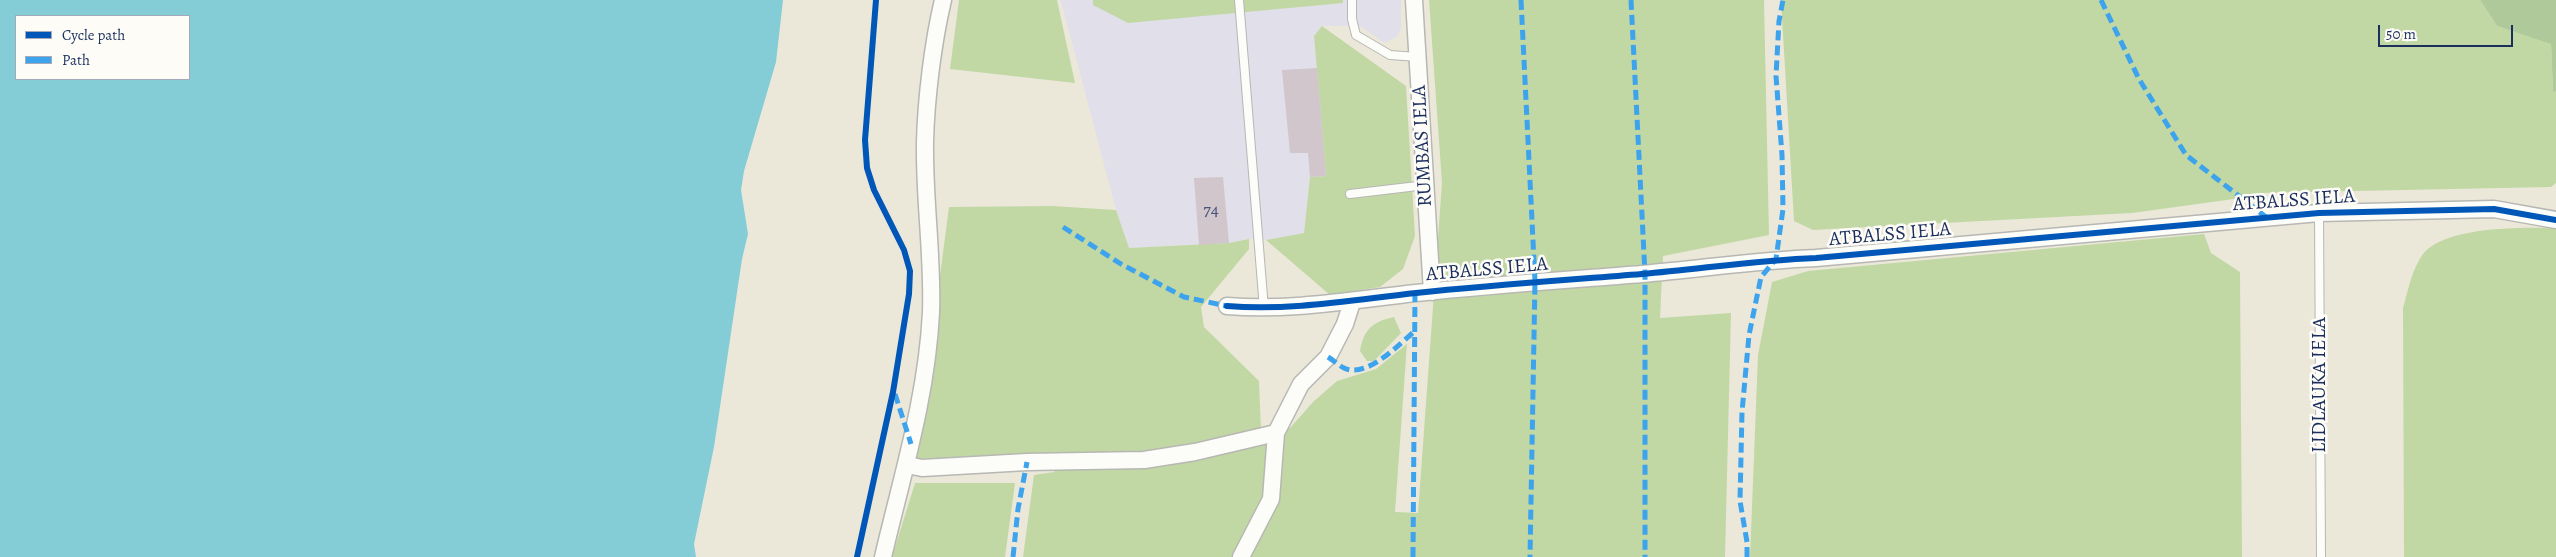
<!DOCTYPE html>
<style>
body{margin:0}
#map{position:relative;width:2556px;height:557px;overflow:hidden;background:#ebe8da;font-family:Alegreya,serif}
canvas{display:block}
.legend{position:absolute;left:15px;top:15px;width:175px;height:65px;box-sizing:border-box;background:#fdfcf7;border:1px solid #a3aaba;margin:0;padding:6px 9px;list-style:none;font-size:15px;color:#1b2f5e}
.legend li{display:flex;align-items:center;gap:10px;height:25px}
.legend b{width:25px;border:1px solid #a3aaba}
.scale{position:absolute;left:2378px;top:25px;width:135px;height:22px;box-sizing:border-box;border:2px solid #1b2f5e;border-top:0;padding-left:6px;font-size:15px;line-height:18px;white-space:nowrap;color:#1b2f5e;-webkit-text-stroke:4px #fdfcf7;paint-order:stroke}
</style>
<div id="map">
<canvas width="2556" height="557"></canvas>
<ul class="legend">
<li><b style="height:6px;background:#0057b8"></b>Cycle path</li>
<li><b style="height:6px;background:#3da3ed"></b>Path</li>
</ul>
<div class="scale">50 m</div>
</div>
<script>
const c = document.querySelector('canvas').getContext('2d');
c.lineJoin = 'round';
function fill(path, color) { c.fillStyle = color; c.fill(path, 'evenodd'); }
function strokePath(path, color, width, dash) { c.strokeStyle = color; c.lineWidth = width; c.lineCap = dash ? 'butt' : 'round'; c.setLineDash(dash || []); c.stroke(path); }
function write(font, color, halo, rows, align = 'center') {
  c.font = font + ' Alegreya,serif'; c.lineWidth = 5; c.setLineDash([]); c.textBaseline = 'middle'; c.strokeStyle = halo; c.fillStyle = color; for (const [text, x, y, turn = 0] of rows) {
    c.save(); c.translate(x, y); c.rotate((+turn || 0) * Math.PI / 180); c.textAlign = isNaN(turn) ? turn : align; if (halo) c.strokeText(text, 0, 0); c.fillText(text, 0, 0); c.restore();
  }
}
fill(new Path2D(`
 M1055,0H1401V29L1397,37L1384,43L1360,26H1322L1314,36L1326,176L1310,177L1304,233L1266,240L1249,239L1229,243L1129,248L1116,210L1061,1Z`), '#e1dfea');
fill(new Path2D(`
 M959,0H1057L1075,83L950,69Z
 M1093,0H1343V3L1128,23L1093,5Z
 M1429,0H1764L1769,235L1663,256L1660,318L1731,313L1725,557H1023L1034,475L1054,472L1053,453L916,459L949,207L1052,206L1116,210L1129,248L1229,243L1249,239V249L1201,307L1204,327L1259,381L1261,432L1290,428L1313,402L1337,381L1376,369L1407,344L1395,512L1418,513L1442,183Z
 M1781,0H2480L2497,26L2551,43L2553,91H2556V183L2551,187L2258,193L2241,198L2132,213L1813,230L1794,221Z
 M1322,26L1406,86L1415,236L1403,269L1380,287L1330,295L1266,240L1304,233L1310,177L1326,176L1314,36Z
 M2556,228V557H2404L2403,308C2408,290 2412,269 2423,254C2444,226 2524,227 2556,228Z
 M2204,234L2211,253L2240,272L2242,557H1750L1758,355L1772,282L1808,271Z
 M1394,317L1401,333L1374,361H1367L1360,351C1364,329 1372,322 1394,317Z
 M915,483H1015L1005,557H892Z`), '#c1d8a4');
fill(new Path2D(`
 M2480,0H2556V91L2553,92L2551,44L2497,26Z`), '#b0c99b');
fill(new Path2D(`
 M0,0H783L776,62L744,171L741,190L748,234L742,259L714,447L694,544L696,557H0ZM16,16H189V79H16Z`), '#84cdd6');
fill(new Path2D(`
 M1317,68L1326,176L1310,177L1308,153H1290L1282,70Z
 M1223,177L1229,243L1199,245L1194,178Z`), '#d1c6cb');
const service = new Path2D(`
 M1239,0L1264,309
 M1352,0V19L1356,35L1390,55L1418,57
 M1350,194L1426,185
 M2319,213L2321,557`);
const minor = new Path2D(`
 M1414,0L1432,292
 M1227,306C1291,311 1352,300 1416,293C1491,285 1567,280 1642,274C1701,269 1758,260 1816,258L2319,213L2494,209L2556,220
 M907,465L922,468L1027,462L1144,460L1195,452L1276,433
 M883,557C902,476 927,396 931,312C933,256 924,199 925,142C926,99 933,42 943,0
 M1241,557L1271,499L1276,433L1301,384L1328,357L1345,324L1352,302`);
strokePath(service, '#b7b7b3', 10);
strokePath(minor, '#b7b7b3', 19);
strokePath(service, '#fcfcf9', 8);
strokePath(minor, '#fcfcf9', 16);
strokePath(new Path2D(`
 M1521,0L1535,281L1530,557
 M1631,0L1645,274V557
 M2101,0L2139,79L2186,155L2266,217
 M1063,227L1121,264L1184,297L1227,306
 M1328,357C1333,360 1338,365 1344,368C1367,379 1399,344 1415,331
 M895,394L911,444
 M1013,557L1018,509L1027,462
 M1413,557L1415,293
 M1747,557V542L1740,501L1742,412L1749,335L1761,277L1776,259L1783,209L1782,155L1776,76L1779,21L1783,0`), '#3da3ed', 5, [10, 5]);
strokePath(new Path2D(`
 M1227,306C1291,311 1352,300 1416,293C1491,285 1567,280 1642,274C1701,269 1758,260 1816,258L2319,213L2494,209L2556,220
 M857,557L893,392L909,294L910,271L904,250L874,190L867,168L865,140L876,0`), '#0057b8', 6);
write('18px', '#485579', null, [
 ["74",1211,211]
]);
write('20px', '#1b2f5e', '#fdfcf7', [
 ["RUMBAS IELA",1423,146,-93],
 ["ATBALSS IELA",2294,201,-4],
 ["ATBALSS IELA",1890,235,-5],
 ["ATBALSS IELA",1487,270,-5],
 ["LIDLAUKA IELA",2320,385,-90]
]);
</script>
